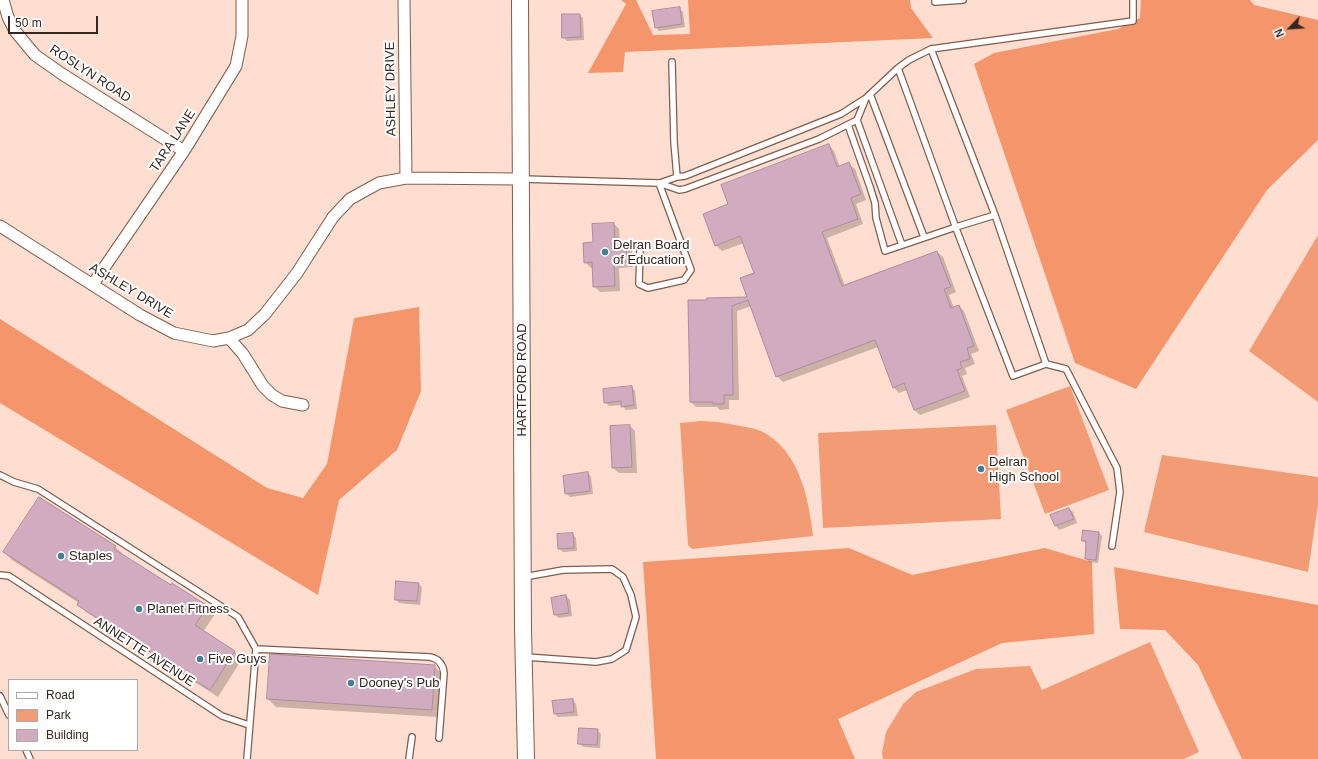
<!DOCTYPE html>
<style>
body{margin:0}
#map{position:relative;width:1318px;height:759px;overflow:hidden;background:#feded0;font-family:Arial,sans-serif}
canvas{display:block}
.legend{position:absolute;left:8px;top:679px;width:130px;height:72px;box-sizing:border-box;background:#fff;border:1px solid #aea8a6;margin:0;padding:5px 7px;list-style:none;font-size:12px;color:#352620}
.legend li{display:flex;align-items:center;gap:8px;height:20px}
.legend b{width:20px;border:1px solid #aea8a6}
.north{position:absolute;left:1270px;top:8px;width:40px;height:40px;-webkit-text-stroke:3px #fff;paint-order:stroke;rotate:245deg;font-size:11px;font-weight:700;line-height:16px;text-align:center;color:#352620}
.north::after{content:'';display:block;margin:auto;width:14px;height:18px;background:#352620;clip-path:polygon(50% 0,100% 100%,50% 72%,0 100%)}
.scale{position:absolute;left:8px;top:16px;width:90px;height:18px;box-sizing:border-box;border:2px solid #352620;border-top:0;padding-left:5px;font-size:12px;line-height:14px;white-space:nowrap;color:#352620;-webkit-text-stroke:3px #fff;paint-order:stroke}
</style>
<div id="map">
<canvas width="1318" height="759"></canvas>
<ul class="legend">
<li><b style="height:5px;background:#fff"></b>Road</li>
<li><b style="height:11px;background:#f39b74"></b>Park</li>
<li><b style="height:11px;background:#d1acc0"></b>Building</li>
</ul>
<div class="north">N</div>
<div class="scale">50 m</div>
</div>
<script>
const c = document.querySelector('canvas').getContext('2d');
c.lineJoin = 'round';
function fill(path, color) { c.fillStyle = color; c.fill(path, 'evenodd'); }
function strokePath(path, color, width, dash) { c.strokeStyle = color; c.lineWidth = width; c.lineCap = dash ? 'butt' : 'round'; c.setLineDash(dash || []); c.stroke(path); }
function write(font, color, halo, rows, align = 'center') {
  c.font = font + ' Arial,sans-serif'; c.lineWidth = 4; c.setLineDash([]); c.textBaseline = 'middle'; c.strokeStyle = halo; c.fillStyle = color; for (const [text, x, y, turn = 0] of rows) {
    c.save(); c.translate(x, y); c.rotate((+turn || 0) * Math.PI / 180); c.textAlign = isNaN(turn) ? turn : align; if (halo) c.strokeText(text, 0, 0); c.fillText(text, 0, 0); c.restore();
  }
}
fill(new Path2D(`
 M1318,235V402L1249,351Z
 M1070,386L1109,490L1045,514L1006,410Z
 M700,421C716,421 730,424 746,427C751,428 756,429 761,431C799,449 809,499 813,536L692,549L688,545L680,423Z
 M996,425L1001,519L823,528L818,433Z
 M1162,455L1318,477V505L1308,572L1144,532Z
 M1150,642L1199,752L1184,759H883L882,753L886,732L903,704L916,692L976,669L1030,666L1042,690Z`), '#f39b74');
fill(new Path2D(`
 M621,0H636L653,35L690,34L688,0H910L911,8L933,38L625,52L623,72L588,73L626,4Z
 M1141,0H1250L1254,5L1318,20V140L1267,190L1136,389L1075,363L974,64L994,53L1118,29L1140,18Z
 M419,307L421,391L397,450L339,500L318,595L0,403V319L267,488L303,498L327,464L354,318Z
 M849,548L912,575L1045,548L1092,562L1094,634L1002,643L838,719L855,759H656L643,562Z
 M1114,567L1318,605V759H1242L1198,665L1165,630L1120,629Z`), '#f5956b');
fill(new Path2D(`
 M679,9L683,12L685,27L659,31L656,27Z
 M580,15L583,18L584,40L567,41L563,37Z
 M829,145L834,151L840,167L849,164L855,169L866,200L856,204L863,224L827,238L845,286L937,252L943,257L956,292L949,295L954,308L959,306L964,311L979,351L971,354L975,364L965,368L967,374L962,376L970,397L920,415L914,410L907,390L899,393L893,387L878,347L783,382L777,376L751,306L737,311L739,400H729V409L720,410L717,407H696L691,402L689,301L749,298L755,274L744,243L722,251L716,245L729,205Z
 M614,224L619,229L620,243H626L632,248L633,267L619,268L620,291L600,292L594,286L593,268H591L585,262L594,243Z
 M632,387L635,391L637,409L626,410L622,405L609,406L605,402Z
 M630,426L635,431L637,473H619L613,468Z
 M588,473L591,477L593,494L570,497L566,493Z
 M1069,509L1073,512L1077,523L1059,530L1056,526L1051,515Z
 M1099,533L1102,536L1098,563L1089,562L1086,559L1087,544L1083,541Z
 M573,534L576,538L577,551L563,552L559,548Z
 M115,547L123,554L122,556L171,587L207,606L215,614L203,632L235,652L242,659L218,697L86,612L78,604L79,603L12,560L4,552Z
 M418,584L422,587L420,605L399,603L396,599Z
 M566,596L570,600L572,616L559,618L555,615Z
 M434,666L442,674L439,717L276,707L268,699Z
 M573,700L576,704L578,716L558,717L555,714Z
 M597,730L601,734L600,748L583,747L579,743Z`), '#0003');
const building = new Path2D(`
 M680,7L682,24L655,28L652,11Z
 M562,14H580L581,37L562,38Z
 M829,144L837,167L849,162L861,194L851,198L858,219L822,232L842,286L937,251L951,287L944,289L951,308L959,305L974,346L967,348L970,359L960,362L962,368L957,370L965,391L914,410L904,383L893,388L875,340L776,377L748,300L732,306L733,395H724V404H713V402H690L688,300H706L707,298L747,297L740,278L754,273L740,236L715,246L703,214L728,204L721,185Z
 M614,223L615,242H626L627,262L614,263L615,286L593,287L592,262L584,263L583,243L593,242L592,224Z
 M632,386L634,405L621,407V401L604,403L603,389Z
 M630,425L632,467L612,468L610,426Z
 M588,472L590,491L565,494L563,476Z
 M39,497L116,546L114,549L171,585L172,583L208,606L195,625L235,651L210,690L77,605L79,601L3,552Z
 M1069,508L1074,519L1055,526L1050,515Z
 M1083,530L1099,532L1096,560L1085,559L1086,541H1082Z
 M573,533L574,548L558,549L557,534Z
 M396,581L419,583L417,601L395,600Z
 M566,595L569,613L554,615L551,598Z
 M270,654L435,665L432,710L267,699Z
 M573,699L574,712L554,714L552,701Z
 M579,728L598,729L597,745L578,744Z`);
fill(building, '#d1acc0');
strokePath(building, '#ae8b9e', 1);
const lane = new Path2D(`
 M935,0V2L963,0
 M672,62L674,142L677,177
 M898,68L957,231L1013,376L1046,364L995,215L931,49
 M870,94L924,237
 M857,120L902,245
 M848,125L870,187L875,203L876,218L885,251L956,227L995,215
 M522,179L659,183L679,190L685,189L819,139L857,120L866,98L898,68L909,60L931,49L1133,21V0
 M660,183L677,177L685,176L841,114L866,98
 M640,249L639,284L648,288L684,280L691,270L659,183
 M1046,364L1066,369L1117,468L1120,492L1112,546
 M0,475L14,482L38,489L238,617L256,649L247,759
 M0,575L9,576L222,716L249,725
 M524,577L563,570L612,569L623,577L631,595L636,617L626,650L612,659L596,662L526,657
 M256,649L430,657C439,659 443,664 444,673L439,738
 M0,696L9,715
 M26,750L30,759
 M409,759L412,737`);
const street = new Path2D(`
 M3,0L8,17L15,31L35,55L62,74L184,151
 M404,0L406,178
 M0,226L140,315L174,333L213,341L229,338L248,330L265,314L297,273L333,217L350,199L379,183L406,178L521,179
 M93,284L184,151L236,66L242,36V0
 M229,338L243,354L263,386L272,395L282,401L303,405`);
const secondary = new Path2D(`
 M520,0L523,629L526,759`);
strokePath(lane, '#7f5c4e', 8);
strokePath(street, '#7f5c4e', 13);
strokePath(secondary, '#7f5c4e', 18);
strokePath(lane, '#fff', 5.5);
strokePath(street, '#fff', 11);
strokePath(secondary, '#fff', 16);
for (const [x, y, r, color] of [
 [605,252,4,"#427f95"],
 [981,469,4,"#427f95"],
 [61,556,4,"#427f95"],
 [139,609,4,"#427f95"],
 [200,659,4,"#427f95"],
 [351,683,4,"#427f95"]
]) { const dot = new Path2D(); dot.arc(x, y, r, 0, 2 * Math.PI); c.fillStyle = color; c.fill(dot); strokePath(dot, '#fff', 1.5); }
write('13px', '#352620', '#fff', [
 ["ROSLYN ROAD",90,74,33],
 ["ASHLEY DRIVE",391,89,-91],
 ["TARA LANE",173,141,-57],
 ["ASHLEY DRIVE",131,291,31],
 ["HARTFORD ROAD",522,380,-90],
 ["ANNETTE AVENUE",144,652,33]
]);
write('13px', '#352620', '#fff', [
 ["Delran Board",613,245],
 ["of Education",613,260],
 ["Delran",989,462],
 ["High School",989,477],
 ["Staples",69,556],
 ["Planet Fitness",147,609],
 ["Five Guys",208,659],
 ["Dooney's Pub",359,683]
], 'left');
</script>
